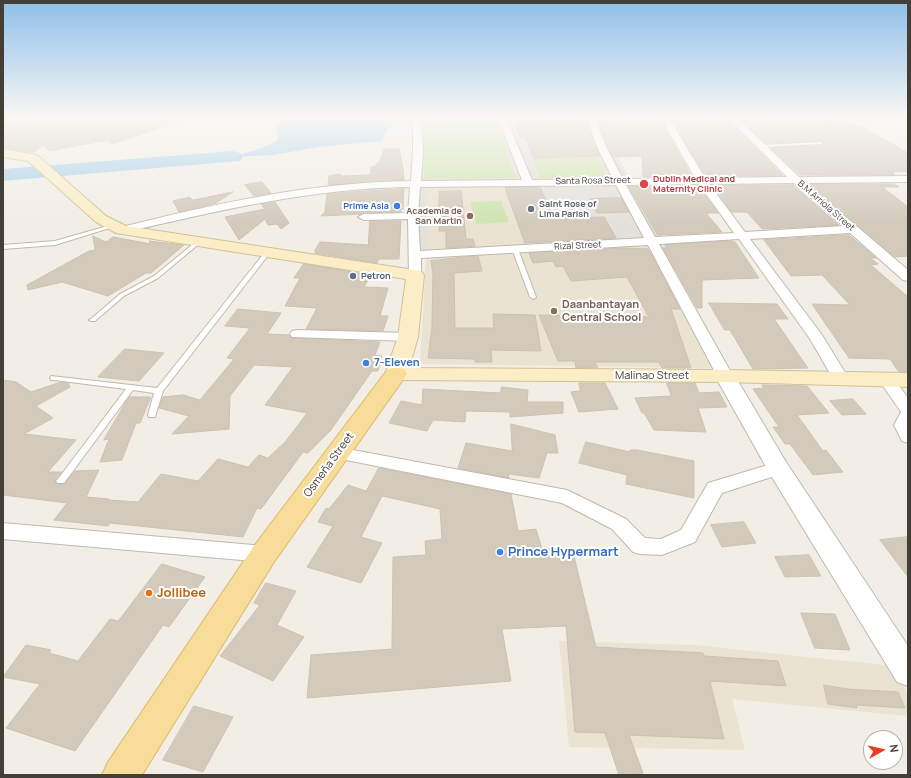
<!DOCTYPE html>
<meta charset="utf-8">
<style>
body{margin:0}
#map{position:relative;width:911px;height:778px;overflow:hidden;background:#f2eee6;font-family:Manrope,sans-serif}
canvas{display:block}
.frame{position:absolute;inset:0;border:4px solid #443f36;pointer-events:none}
.north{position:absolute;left:863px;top:730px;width:40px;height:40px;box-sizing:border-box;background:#fff;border:1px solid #b4b2af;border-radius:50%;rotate:82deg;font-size:11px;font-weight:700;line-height:16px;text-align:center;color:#443f36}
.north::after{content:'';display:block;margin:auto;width:14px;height:18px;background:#ed3e22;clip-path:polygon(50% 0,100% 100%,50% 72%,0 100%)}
</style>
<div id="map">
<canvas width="911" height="778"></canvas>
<div class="frame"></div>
<div class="north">N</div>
</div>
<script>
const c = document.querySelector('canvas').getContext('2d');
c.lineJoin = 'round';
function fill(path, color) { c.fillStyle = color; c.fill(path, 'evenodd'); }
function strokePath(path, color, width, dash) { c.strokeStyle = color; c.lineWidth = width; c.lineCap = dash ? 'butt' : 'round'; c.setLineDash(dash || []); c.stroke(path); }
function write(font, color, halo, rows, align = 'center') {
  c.font = font + ' Manrope,sans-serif'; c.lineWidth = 4; c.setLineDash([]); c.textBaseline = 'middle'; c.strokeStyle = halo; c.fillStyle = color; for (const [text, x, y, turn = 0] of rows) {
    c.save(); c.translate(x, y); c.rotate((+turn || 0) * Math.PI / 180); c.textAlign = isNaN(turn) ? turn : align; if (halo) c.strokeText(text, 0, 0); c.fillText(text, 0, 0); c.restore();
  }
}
fill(new Path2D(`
 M396,116H596L668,249L411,257L417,126L391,127Z`), '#e4e0db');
fill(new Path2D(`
 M504,184L523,245L428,250L426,186Z
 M648,246L717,368L420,364L426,258Z
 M559,641L694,645L893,666L908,694V716L732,699L745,750L569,747Z`), '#eae3d1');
fill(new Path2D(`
 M494,116L516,178L424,179L425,117Z
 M597,157L607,177L540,178L533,158Z
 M501,201L509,222L476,224L470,202Z`), '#cee4b1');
fill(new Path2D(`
 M294,116H397L381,141L319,147L273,155L233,157L262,148L278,140L275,124Z`), '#a6d0ec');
fill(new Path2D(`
 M233,151L240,153L243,157L240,161L3,181V169Z`), '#a6d0ec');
const building = new Path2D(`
 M3,116H154L178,122L112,144L107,140L50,151L43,145L34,152H26L3,148Z
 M746,116H810V121L838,119L850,123L864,128L908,153V171L892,172L895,175H800L771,148L822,146L823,141L766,143L739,118H748Z
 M670,117L726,118L783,176H706Z
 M659,118L692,177H643L642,156L613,157L604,139L599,121Z
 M575,120L588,121L590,132L600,156L534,158L526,138H521L514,121Z
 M384,149H399L403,168L404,180L328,185L329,176L340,174L341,176L370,175L371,167H375L381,159Z
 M262,182L271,193L254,196L245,185Z
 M810,184H894L899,187H882L908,207V256L895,257Z
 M712,185H793L839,225L762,229L747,212H732Z
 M629,186H698L718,213H706L722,232L658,235Z
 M540,187L551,212H563L566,218L604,217L616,238L525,243L505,188Z
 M404,189L403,209H401V212L321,216L325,212L327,194Z
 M461,191L466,239H473L475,246L446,248V231H439V192Z
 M233,192L216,203L179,212L173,201L190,197L192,200Z
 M621,198L629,212L597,213L590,199Z
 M275,202L289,223L281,229L277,224L268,225L265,219L239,240L225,217L265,209L261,204Z
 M370,221H401L399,259H379L377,263L315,253V250L320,242L368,245Z
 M849,235L876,258H870L878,264L871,265L908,297V372L898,371L890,359L849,358L812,304L850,305L822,275L791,276L764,240Z
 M93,236L106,242L113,237L151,244L149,241L184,245L151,273H146L108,296L62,282L28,290L27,285L89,251L95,250Z
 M730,241L735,242L759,278L702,280V308H697L663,248H668L665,245Z
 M622,248L648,249L680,309H671L691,368H662L659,362H595L598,368H576L575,361H558L539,315L649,317L627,277L571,281L563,266L556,267L553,261L533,263L529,253Z
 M478,256L482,271L454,273L455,328H494L493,314L535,315L541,351L491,350L492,362H475V359L428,358L432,327L433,274L431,261Z
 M304,264L371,275L364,287L388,288L380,316H388L383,331L306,329L317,308L285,306L300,278H294Z
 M709,303L777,304L788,319H774L808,368L753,369L730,330H725Z
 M238,309L281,313L267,334L289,335L292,338L380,342L375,355L382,356L378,371H372L331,430L308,453L303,452L261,509L257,508L243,537L110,523L108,526L54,520L67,503L3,495V380L16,382L31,392L61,382L68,383L70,387L36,406L53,418L24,434L76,440L48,472H62L54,481L58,484H64L75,471L99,470L86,497L109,499L108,501L109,500L138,502L161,474L198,481L218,459L248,467L259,455L268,458L286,441L307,413L265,405L293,367L254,365L230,396L229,429L172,434L189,416L159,408L163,397L183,395L200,400L234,359L227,358L250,328L225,326Z
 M125,349L164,353L139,381L98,377Z
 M579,383H605L618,409L579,412L571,392L580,391Z
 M667,383H695L699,393L719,392L727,407L698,408L706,432L654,430L644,413H642L635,398L671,396Z
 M762,385L807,386L829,413L797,415L823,451L826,450L843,472L813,475L790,444H785L773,427H779L753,389L764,388Z
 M502,387L528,390L527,402H563V413L510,417V412L466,411L465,422L433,420L427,431L389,423L401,401L422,405L423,389L500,393Z
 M129,397H151L140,423H136L122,460L100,462L109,439L104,440Z
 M853,399L866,414L842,415L830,401Z
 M511,424L555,435L558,453H547L539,478L508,474L509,478L458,468L466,443L512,451Z
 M586,442L630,452V450H637L694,461V498L626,484L627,475L579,463Z
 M379,468L511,494L518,531L536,529L542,549L572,548L596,647L703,653L704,656L778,661L786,686L710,681L724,739L629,735L643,773L631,775H619L605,733L575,732L566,626L502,629L511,681L307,698L311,655L392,649L393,557L426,555L425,541L442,539L440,509L382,496L361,537L382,543L361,583L307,567L333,526L318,522L326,508L329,509L348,485L366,491Z
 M744,522L756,543L722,547L711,525Z
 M908,537V577L880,540Z
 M809,555L821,576L785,577L775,557Z
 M162,564L205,577L169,627L163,625L75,751L6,728L40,684L3,677L26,645L51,650L49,653L78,661L110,619L118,621Z
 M266,583L296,591L277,625L304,637L273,681L220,656L260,605L254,603Z
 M801,613L835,614L850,650L815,648Z
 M824,685L847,689L898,692L905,708L856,705L857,708L828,704Z
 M194,706L233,717L203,772L163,760Z`);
fill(building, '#d3cabc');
strokePath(building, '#cdc1b0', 1);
const service = new Path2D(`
 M820,142H822V144L763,147L761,146L763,145Z
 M111,225L116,226L55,245L3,249V245L55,241Z
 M198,240L201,242L200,243L158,278L124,296L95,321H91L89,320L91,319L120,294L154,276Z
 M515,247L518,249L536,297L535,298L533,299L530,297L512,249Z
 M267,251L270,253L269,254L163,391L155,417H149L148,415L154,393L133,390L64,483H58L56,481L58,479L126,389L54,380H51L50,378L51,376L157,388L265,252Z`);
const minor = new Path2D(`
 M413,116H421L423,153L421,181L522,180L497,116H583L579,118L507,120L532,180L613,179C605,162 588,134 589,116H597C597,134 615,162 623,179L695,178L660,116H668L705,178L787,177L726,116H735L799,177L908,176V182L806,183L908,270V281L903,280L850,233L750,239L822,335L849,379L847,382H835L810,339L739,239L659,244L733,376L731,379H719L717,376L648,245L421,258V275L415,279L409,275L408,219L364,220L358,217L364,214L408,213L410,187C313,188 216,211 122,233L116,230L118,228C213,204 312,182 411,181L413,153ZM794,183L843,226L745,232L709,184ZM699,184L734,233L655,237L626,185ZM616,185L644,238L420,251L418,216L420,187Z
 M297,330L408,333L413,334L415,337L413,340L408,341L292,337L290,334L292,331Z
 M887,375L893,377L908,398V443L902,441L894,425L901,412L879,380L881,377Z
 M337,447L567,490L626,519L645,538L661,539L681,530L708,483L778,462L784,463L787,468L784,473L722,493L695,542L662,555L640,554L633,552L612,529L562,503L331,457L328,453L331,449Z
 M3,523L264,546L271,548L274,554L271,560L264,562L3,539Z`);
const tertiary = new Path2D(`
 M725,370L732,372L735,376L786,462L908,646V686L897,682L770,474L715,376L718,372Z`);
const secondary = new Path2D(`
 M3,149L37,155L106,216L126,226L421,271L424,275L418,337L409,368L725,370L908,373V387L725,382L396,380L388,379L385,374L398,337L406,279L116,233L96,222L28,161L3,157Z`);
const primary = new Path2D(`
 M396,368L404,369L407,374L274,562L142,775H102L108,762L254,546L388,369Z`);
strokePath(service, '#c0b9ac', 2);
strokePath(minor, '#c0b9ac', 2);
strokePath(tertiary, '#c0b9ac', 2);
strokePath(secondary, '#cfc098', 2);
strokePath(primary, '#dcb96a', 2);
fill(service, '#fff');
fill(minor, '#fff');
fill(tertiary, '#fff');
fill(secondary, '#fbeec7');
fill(primary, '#f8dc99');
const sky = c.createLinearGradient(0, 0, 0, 225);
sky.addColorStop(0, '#8dbfea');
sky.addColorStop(0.52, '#f9f7f4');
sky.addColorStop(1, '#f9f7f400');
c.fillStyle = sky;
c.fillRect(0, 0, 911, 225);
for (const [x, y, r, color] of [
 [644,184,5,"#e0444e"],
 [397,206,4,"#3f7fe0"],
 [531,209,4,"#6b7280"],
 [470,216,4,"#8d6e63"],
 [353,276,4,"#5c6f8a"],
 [554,311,4,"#8d6e63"],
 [366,363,4,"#3f7fe0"],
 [500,552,4,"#3f7fe0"],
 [149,593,4,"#e8710a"]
]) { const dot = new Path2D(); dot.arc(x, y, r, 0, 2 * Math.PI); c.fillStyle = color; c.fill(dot); strokePath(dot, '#fff', 1.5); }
write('bold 9px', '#be3a42', '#fff', [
 ["Dublin Medical and",653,179],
 ["Maternity Clinic",653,189]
], 'left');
write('9px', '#443f36', '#fff', [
 ["Santa Rosa Street",593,181,-1],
 ["B.M Arriola Street",826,206,41],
 ["Rizal Street",578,246,-3]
]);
write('bold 9px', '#5b616d', '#fff', [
 ["Saint Rose of",539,204],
 ["Lima Parish",539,214]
], 'left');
write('bold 9px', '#366cbe', '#fff', [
 ["Prime Asia",389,206]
], 'right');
write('bold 9px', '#785e54', '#fff', [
 ["Academia de",462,211],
 ["San Martin",462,221]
], 'right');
write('bold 9px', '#4e5e75', '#fff', [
 ["Petron",361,276]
], 'left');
write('bold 11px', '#785e54', '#fff', [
 ["Daanbantayan",562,305],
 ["Central School",562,318]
], 'left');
write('bold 11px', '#366cbe', '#fff', [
 ["7-Eleven",374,363]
], 'left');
write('11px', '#443f36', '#fff', [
 ["Malinao Street",652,376],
 ["Osmeña Street",329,465,-54]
]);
write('bold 13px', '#366cbe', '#fff', [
 ["Prince Hypermart",508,552]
], 'left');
write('bold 13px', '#c56008', '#fff', [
 ["Jollibee",157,593]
], 'left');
</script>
